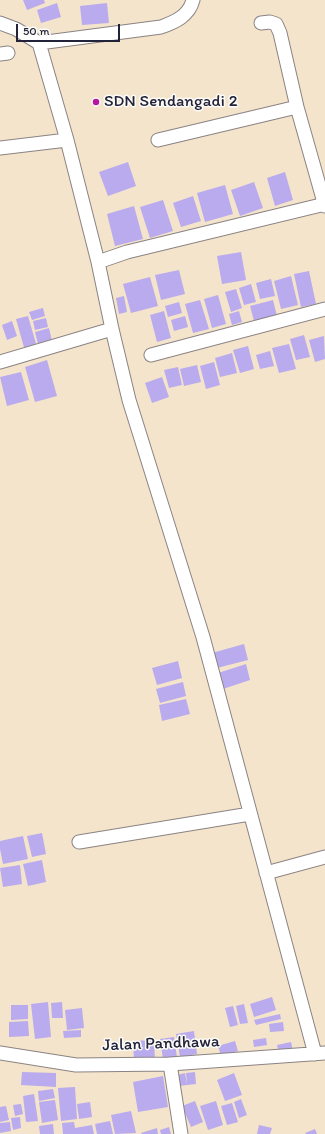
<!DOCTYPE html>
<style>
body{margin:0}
#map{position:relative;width:325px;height:1134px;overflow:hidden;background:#f4e4cb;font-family:Itim,sans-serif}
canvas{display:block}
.scale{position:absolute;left:16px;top:24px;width:104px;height:18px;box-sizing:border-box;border:2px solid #22223b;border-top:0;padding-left:5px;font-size:12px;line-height:14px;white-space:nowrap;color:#22223b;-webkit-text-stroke:3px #fdfcf7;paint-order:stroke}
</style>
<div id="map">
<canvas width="325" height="1134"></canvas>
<div class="scale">50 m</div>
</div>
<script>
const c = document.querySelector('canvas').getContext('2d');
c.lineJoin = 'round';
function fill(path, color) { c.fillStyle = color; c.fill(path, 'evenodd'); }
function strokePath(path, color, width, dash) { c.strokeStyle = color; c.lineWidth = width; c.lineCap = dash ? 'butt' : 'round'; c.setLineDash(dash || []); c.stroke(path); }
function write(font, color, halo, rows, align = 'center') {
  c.font = font + ' Itim,sans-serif'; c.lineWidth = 3; c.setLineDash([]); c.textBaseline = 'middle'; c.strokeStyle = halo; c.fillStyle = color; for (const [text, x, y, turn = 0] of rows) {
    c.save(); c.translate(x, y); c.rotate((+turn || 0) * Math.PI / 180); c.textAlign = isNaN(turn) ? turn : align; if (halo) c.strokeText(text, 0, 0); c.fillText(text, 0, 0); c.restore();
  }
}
fill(new Path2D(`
 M23,0H44L45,3L27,10Z
 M57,3L61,17L41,23L37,10Z
 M107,3L109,23L82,25L80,6Z
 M128,162L136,186L108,196L99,172Z
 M285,172L293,200L275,206L267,178Z
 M254,182L263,208L240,216L231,190Z
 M225,185L233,214L205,222L197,193Z
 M193,196L201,221L181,227L173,203Z
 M163,200L173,231L150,238L140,207Z
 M134,206L143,239L115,246L107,214Z
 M241,252L246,280L222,284L217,256Z
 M179,270L185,294L161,300L155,275Z
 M309,271L316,304L301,307L294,274Z
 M291,276L298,305L281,309L274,281Z
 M150,277L158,306L131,313L123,284Z
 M271,279L275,296L260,299L256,283Z
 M251,284L256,302L244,305L239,288Z
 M236,289L242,308L231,312L225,292Z
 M218,295L226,324L212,328L204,299Z
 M124,296L127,312L119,314L116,298Z
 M200,300L209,329L193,333L185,304Z
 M273,300L277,316L254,321L250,306Z
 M179,302L182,313L168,317L165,306Z
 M43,308L45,316L32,320L29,312Z
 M164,311L171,338L157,342L150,315Z
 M239,311L242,322L232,325L229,314Z
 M28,316L37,347L25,351L16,319Z
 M185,316L188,327L174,331L171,320Z
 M46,318L48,327L35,330L33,321Z
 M12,321L17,336L7,340L2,325Z
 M49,328L52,341L38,344L35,332Z
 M304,335L310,357L296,360L290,339Z
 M324,336L325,359L315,362L309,340Z
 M289,344L296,369L279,373L272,348Z
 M248,346L254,369L240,373L233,350Z
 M270,351L274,366L260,369L256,355Z
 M232,353L237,373L220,377L215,358Z
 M47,360L57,396L35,402L25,367Z
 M214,362L220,385L206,389L200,366Z
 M197,365L201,382L184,386L180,369Z
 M178,367L182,385L169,388L164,370Z
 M21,372L29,400L7,406L0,377Z
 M162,377L169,397L152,403L145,383Z
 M244,644L248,660L217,668L212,653Z
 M178,661L182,678L157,685L152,668Z
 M246,664L250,680L223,689L218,673Z
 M183,682L186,696L160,703L156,689Z
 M186,699L190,714L162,721L159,705Z
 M42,833L46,854L32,857L27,836Z
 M23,836L28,859L3,864L0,849V841Z
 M42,860L46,882L28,886L23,864Z
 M20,865L22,884L3,887L0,868Z
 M272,997L276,1010L254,1017L250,1004Z
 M48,1002L51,1037L35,1039L31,1004Z
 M62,1002L63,1018H52L51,1003Z
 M244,1004L248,1023L240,1024L236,1006Z
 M11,1005H28V1019L11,1020Z
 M233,1006L238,1025L230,1027L225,1008Z
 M82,1008L84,1028L67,1030L65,1010Z
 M280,1014L281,1019L256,1025L254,1020Z
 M28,1021L29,1036L9,1037V1022Z
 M283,1022L284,1031L270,1032L269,1024Z
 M81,1030V1037L64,1038L63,1031Z
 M194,1031L197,1054L180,1057L176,1034Z
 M174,1037L177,1057L163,1059L160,1039Z
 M266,1038L267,1045L254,1047L253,1040Z
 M154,1040L155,1061H134L133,1041Z
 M235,1041L238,1051L221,1056L218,1046Z
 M291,1042L293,1051L279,1054L277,1045Z
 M22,1072L56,1073V1087L21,1085Z
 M195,1072L196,1084L187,1085L186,1073Z
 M185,1073L187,1085L179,1086L177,1075Z
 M234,1073L242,1095L225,1101L217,1080Z
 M163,1076L168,1107L138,1112L133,1082Z
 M75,1087L77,1119L61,1121L58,1088Z
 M53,1089L55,1098L39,1101L38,1091Z
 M34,1094L38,1121L26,1122L23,1096Z
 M241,1099L247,1115L239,1118L234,1102Z
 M55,1100L58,1120L42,1123L39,1102Z
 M195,1101L203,1122L191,1127L182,1106Z
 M216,1101L223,1125L208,1130L200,1106Z
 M90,1102L92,1117L79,1119L77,1104Z
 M232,1103L238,1122L227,1125L221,1106Z
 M21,1104L23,1114L15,1116L13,1105Z
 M6,1106L9,1120L0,1122V1107Z
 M131,1111L136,1133L115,1134L111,1115Z
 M20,1117L21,1128L13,1130L11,1118Z
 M110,1121L113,1134H97L95,1124Z
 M10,1122L11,1131L0,1133V1123Z
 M74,1122L75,1128L92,1125L94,1134H63L62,1123Z
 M53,1124L54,1134H40L39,1126Z
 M259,1125L272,1128L270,1134H257Z
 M169,1127L171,1134H161L160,1130Z
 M157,1128L158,1134H142L141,1133Z
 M315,1129L317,1134H306L305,1133Z`), '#b9abee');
const minor = new Path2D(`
 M0,23L16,29L39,43L67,140L98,262L112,329L129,400L203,637L315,1054
 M261,23L270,22L276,24L280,33L297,107L325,206
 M39,43L161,27C175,22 189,16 193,0
 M0,54L8,53
 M158,140L297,107
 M0,148L67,140
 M98,262L127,252L325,204
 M151,355L325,309
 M0,362L112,329
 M79,842L250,814
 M266,873L325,857
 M0,1053L76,1065L170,1064L325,1053
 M170,1064L181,1134`);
strokePath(minor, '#8b8383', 15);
strokePath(minor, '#fff', 13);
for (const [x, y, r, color] of [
 [96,102,4,"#b5179e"]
]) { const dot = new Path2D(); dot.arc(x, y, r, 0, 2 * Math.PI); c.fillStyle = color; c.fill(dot); strokePath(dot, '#fdfcf7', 1.5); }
write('17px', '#22223b', '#fdfcf7', [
 ["SDN Sendangadi 2",104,102]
], 'left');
write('17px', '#22223b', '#fdfcf7', [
 ["Jalan Pandhawa",161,1044,-2]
]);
</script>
